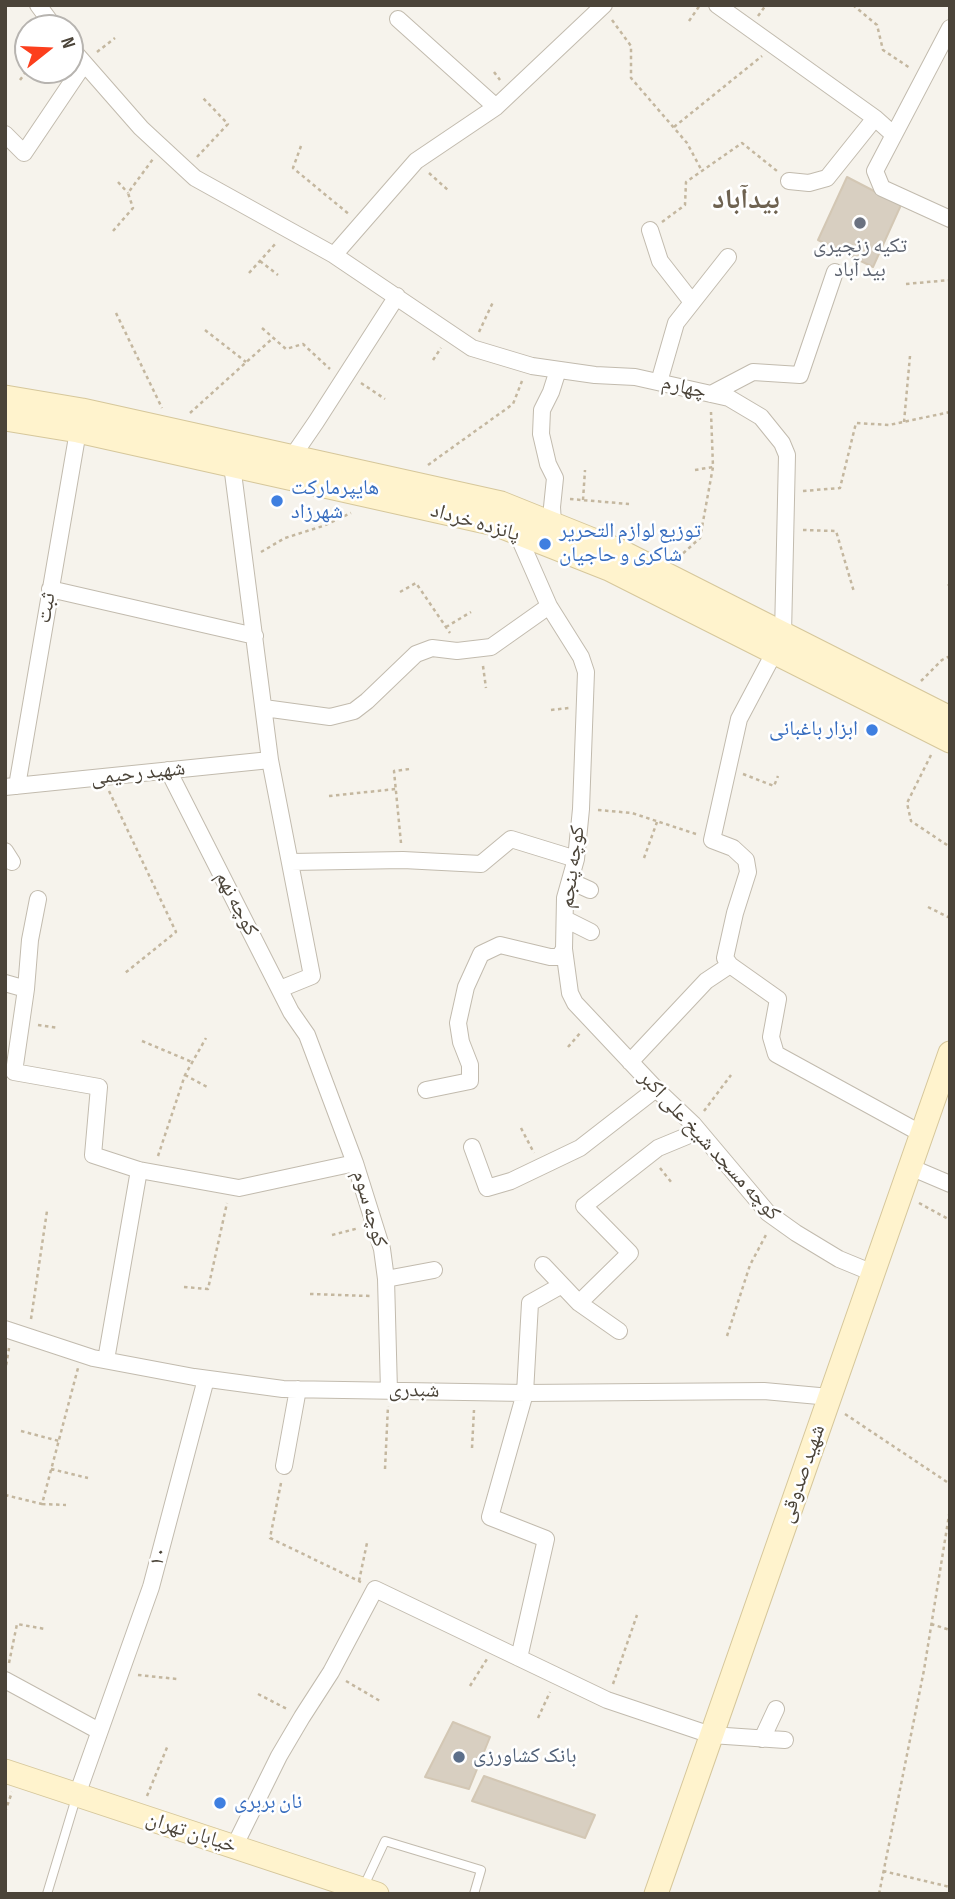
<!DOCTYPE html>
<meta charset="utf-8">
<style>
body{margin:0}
#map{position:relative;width:955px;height:1899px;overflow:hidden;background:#f6f3ec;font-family:"Sofia Sans Condensed",sans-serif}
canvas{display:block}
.frame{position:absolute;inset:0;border:7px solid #4b4439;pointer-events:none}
.north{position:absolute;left:14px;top:14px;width:70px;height:70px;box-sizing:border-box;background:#fff;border:2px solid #b7b4b0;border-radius:50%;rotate:72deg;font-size:19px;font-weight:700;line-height:28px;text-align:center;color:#4b4439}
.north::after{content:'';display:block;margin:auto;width:24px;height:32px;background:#fc3f1d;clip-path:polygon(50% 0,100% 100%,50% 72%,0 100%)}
</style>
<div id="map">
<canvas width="955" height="1899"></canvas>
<div class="frame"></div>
<div class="north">N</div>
</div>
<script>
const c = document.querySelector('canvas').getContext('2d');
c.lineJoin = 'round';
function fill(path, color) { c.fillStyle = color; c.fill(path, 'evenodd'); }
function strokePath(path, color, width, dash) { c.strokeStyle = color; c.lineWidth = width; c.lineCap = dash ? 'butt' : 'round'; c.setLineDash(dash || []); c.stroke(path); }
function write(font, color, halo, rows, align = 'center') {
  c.font = font + ' "Sofia Sans Condensed","Noto Naskh Arabic",sans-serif'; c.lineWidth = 5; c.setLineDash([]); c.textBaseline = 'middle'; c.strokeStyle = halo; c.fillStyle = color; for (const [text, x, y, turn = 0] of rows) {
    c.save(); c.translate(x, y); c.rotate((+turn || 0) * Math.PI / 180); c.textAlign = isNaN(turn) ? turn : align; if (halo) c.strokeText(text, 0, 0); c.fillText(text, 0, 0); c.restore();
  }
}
const building = new Path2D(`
 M847,177L901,205L873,267L818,240Z
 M453,1722L490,1737L469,1789L425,1777Z
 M484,1776L595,1815L585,1838L472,1801Z`);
fill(building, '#d8cfc1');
strokePath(building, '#d3c7b4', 2);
const lane = new Path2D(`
 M363,1888L385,1841L481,1870L474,1894
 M47,1894L76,1798`);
const street = new Path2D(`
 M38,5L55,28
 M717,5L875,118L894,135
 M398,19L496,107
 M950,28L875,171L882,188L950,219
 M70,47L141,128L195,178L334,255L416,161L496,107L604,5
 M5,134L24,153L84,64
 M789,181L809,183L827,178L875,118
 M650,230L660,261L692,302
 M334,255L472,348L532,366L595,375L635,377L729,398L761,417L782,443L787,455L783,634
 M659,382L676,323L728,257
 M711,394L753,372L800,375L835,272
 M292,457L316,422L397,296
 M232,465L270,760L312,976L280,989
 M553,524L552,507L555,478L548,464L541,434L542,410L551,392L558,370
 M50,589L255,636
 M774,653L739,719L712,840L733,848L746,860L748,872L735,913L725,958L730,965L778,999L771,1037L776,1054L922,1134
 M264,708L330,717L354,711L367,701L416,654L432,648L457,651L491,647L549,606
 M168,770L291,1012L307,1035L355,1163L382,1249L386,1279L389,1391
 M17,786L78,431
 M5,787L270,760
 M5,851L12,862
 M291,862L403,860L481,864L511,839L576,859
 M570,881L590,890
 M38,899L30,940L26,989L14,1072L99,1087L93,1155L139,1170L239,1188L355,1163
 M565,919L591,932
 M564,949L570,993L575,1003L656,1089L693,1124L768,1213L796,1233L839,1259L873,1273
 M5,983L26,989
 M630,1062L706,981L730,965
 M426,1090L470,1081V1065L461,1042L458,1023L466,987L481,954L500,945L550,957H559L564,949L565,898L576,859L581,809L586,672L581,657L549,606L517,533
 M472,1147L487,1188L511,1181L580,1148L656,1089
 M910,1167L950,1184
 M543,1265L579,1303L619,1331
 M386,1279L434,1270
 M579,1303L630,1253L584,1206L658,1148L699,1131
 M5,1329L93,1358L194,1377L283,1389L525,1393L764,1391L830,1397
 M106,1360L139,1170
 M284,1466L298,1389
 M519,1658L546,1539L490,1517L525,1393L530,1303L562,1285
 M5,1680L99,1731
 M762,1739L776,1709
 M77,1795L151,1587L206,1379
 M234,1847L279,1756L302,1717L331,1672L375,1589L607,1700L711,1735L785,1740`);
const secondary = new Path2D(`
 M5,397L82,410L501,503L618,550L950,718
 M5,419L78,431L495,524L609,569L950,741
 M5,1771L377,1894
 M656,1894L950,1053`);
strokePath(lane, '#c2bbae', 10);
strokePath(street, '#c2bbae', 18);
strokePath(secondary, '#d6c79b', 25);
strokePath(new Path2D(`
 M853,5L877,25L883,50L910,68
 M758,16L766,5
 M612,20L631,46V78L687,143L702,171
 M689,21L700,5
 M97,52L115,38
 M494,72L500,80
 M20,80L28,69
 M674,127L762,56
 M301,146L293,168L350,215
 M197,157L228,124L202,97
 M429,173L449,191
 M118,182L128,193
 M662,222L685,205L686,182L742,143L777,171
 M113,231L133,208L128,193L153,159
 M260,261L278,275
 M249,273L277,242
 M906,284L950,280
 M116,313L162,408
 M262,328L286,349L303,344L330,369
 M205,330L246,362
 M479,332L493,302
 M433,360L441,348
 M361,383L385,399
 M190,413L273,338
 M904,422L910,356
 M428,465L513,404L522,381
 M695,470L713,467
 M803,491L840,488L856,423L889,425L950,412
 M570,499L629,504
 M583,500L585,470
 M803,530L836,531L854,592
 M261,552L285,538L323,526L351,513
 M678,558L700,538L713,467L711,412
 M948,584L950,586
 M400,592L416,583L450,633
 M446,627L471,612
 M483,666L486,688
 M921,681L942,660L950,656
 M551,710L569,708
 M931,755L907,803L911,821L950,847
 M743,774L774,786L778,776
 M109,791L176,932L125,973
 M329,796L396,789
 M598,810L632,813L696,834
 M401,843L394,771L410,769
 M644,858L657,822
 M928,907L950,918
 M38,1025L58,1028
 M142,1041L192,1062
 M568,1047L581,1032
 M185,1075L209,1088
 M704,1111L731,1075
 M521,1128L534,1153
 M158,1156L185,1075L206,1038
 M660,1168L672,1183
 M919,1203L950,1220
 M332,1235L359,1228
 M184,1287L208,1289L227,1203
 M310,1294L370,1296
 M31,1319L47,1211
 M727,1336L750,1265L767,1233
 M5,1372L9,1348
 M845,1414L950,1484
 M21,1431L59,1441
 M472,1448L474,1410
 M51,1469L88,1478
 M385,1469L388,1406
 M281,1483L270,1538L361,1582
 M5,1495L42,1504L78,1368
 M42,1504L66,1505
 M359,1581L367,1543
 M931,1624L950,1630
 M9,1663L17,1624L45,1629
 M138,1675L177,1679
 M346,1681L380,1701
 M613,1684L637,1615
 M470,1686L487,1659
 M258,1694L287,1709
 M538,1718L550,1692
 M147,1796L168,1745
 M5,1812L12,1792
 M883,1871L950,1887
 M879,1894L924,1670L950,1509`), '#c4b79f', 2.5, [3.5, 3.5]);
strokePath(lane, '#fff', 8);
strokePath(street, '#fff', 16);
strokePath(secondary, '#fff3cd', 23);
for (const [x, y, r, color] of [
 [860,223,7,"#6b7280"],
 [277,501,7,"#3f7fe0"],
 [545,544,7,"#3f7fe0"],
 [872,730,7,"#3f7fe0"],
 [459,1757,7,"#5c6f8a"],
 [220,1803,7,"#3f7fe0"]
]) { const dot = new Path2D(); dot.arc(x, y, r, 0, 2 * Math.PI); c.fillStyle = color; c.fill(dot); strokePath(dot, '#fff', 2.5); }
write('21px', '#5b616d', '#fff', [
 ["تکیه زنجیری",860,247],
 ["بید آباد",860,271]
]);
write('21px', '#4b4439', '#fff', [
 ["چهارم",684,388,13],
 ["پانزده خرداد",475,523,16],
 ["ثبت",47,608,-80],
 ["شهید رحیمی",138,774,-6],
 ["کوچه پنجم",573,867,-82],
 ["کوچه نهم",236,904,63],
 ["کوچه مسجد شیخ علی اکبر",709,1146,47],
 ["کوچه سوم",369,1209,74],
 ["شبدری",414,1391,1],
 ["شهید صدوقی",803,1474,-71],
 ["۱۰",159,1557,-75],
 ["خیابان تهران",191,1833,18]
]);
write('21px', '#366cbe', '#fff', [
 ["هایپرمارکت",291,489],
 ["شهرزاد",291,513],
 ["توزیع لوازم التحریر",559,532],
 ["شاکری و حاجیان",559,556],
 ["ابزار باغبانی",858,730,"right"],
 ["نان بربری",234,1803]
], 'left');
write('21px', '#4e5e75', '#fff', [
 ["بانک کشاورزی",473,1757]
], 'left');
write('bold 28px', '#6e6250', '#fff', [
 ["بیدآباد",746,201]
]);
</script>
